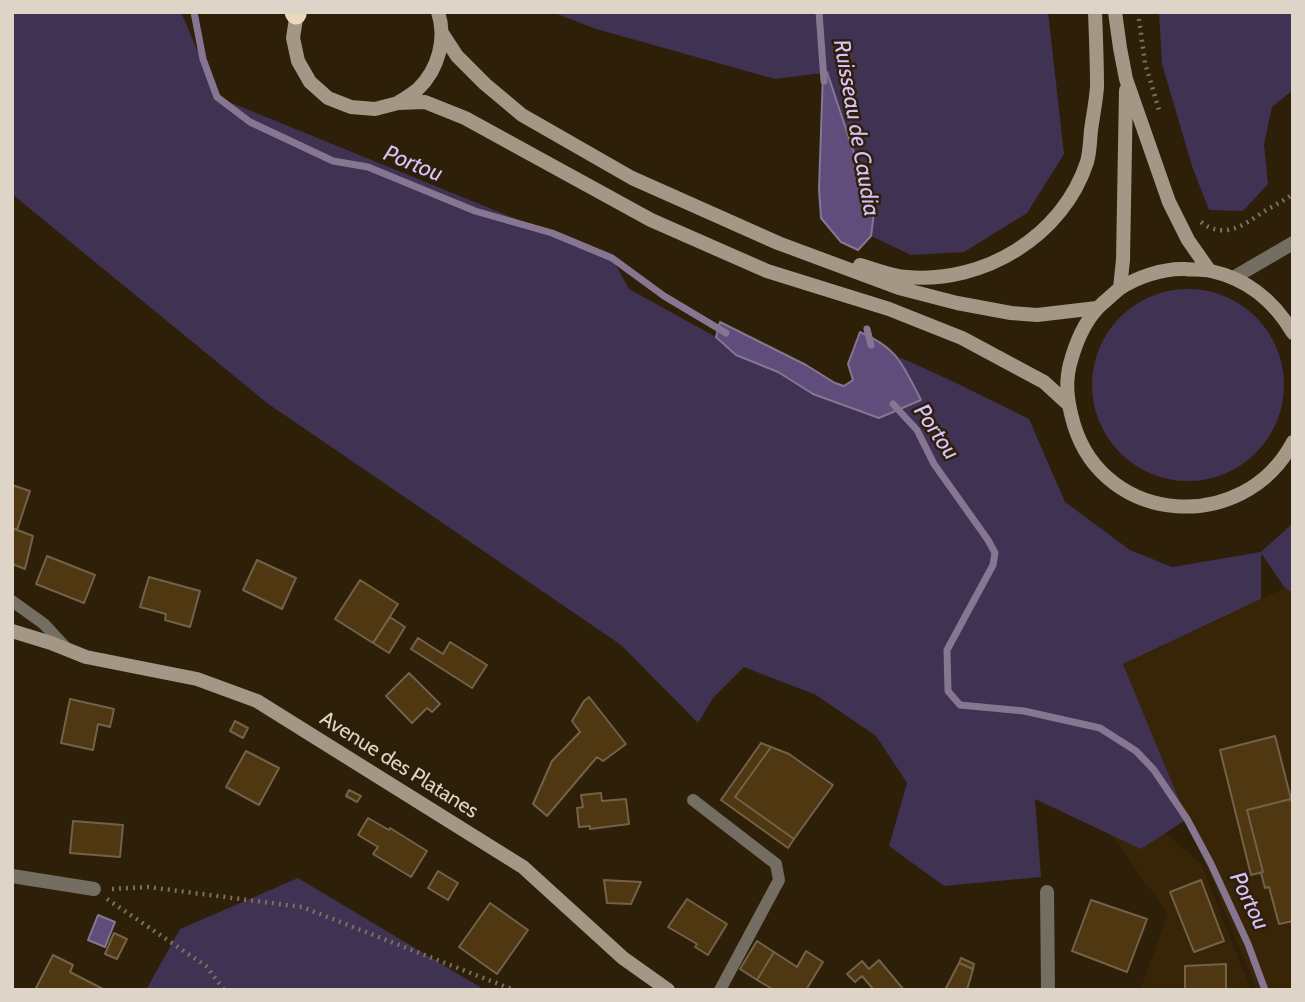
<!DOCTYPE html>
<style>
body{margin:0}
#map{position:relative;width:1305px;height:1002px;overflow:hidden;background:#2d1f08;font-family:Cabin,sans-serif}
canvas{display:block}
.frame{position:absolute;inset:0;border:14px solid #ded4c7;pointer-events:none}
</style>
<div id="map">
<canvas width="1305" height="1002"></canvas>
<div class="frame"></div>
</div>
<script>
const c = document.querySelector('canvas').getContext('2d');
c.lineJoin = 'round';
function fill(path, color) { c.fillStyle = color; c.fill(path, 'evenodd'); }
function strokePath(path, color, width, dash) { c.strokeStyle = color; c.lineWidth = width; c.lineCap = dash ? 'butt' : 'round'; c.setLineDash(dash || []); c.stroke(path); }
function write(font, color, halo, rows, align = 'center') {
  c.font = font + ' Cabin,sans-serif'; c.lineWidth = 5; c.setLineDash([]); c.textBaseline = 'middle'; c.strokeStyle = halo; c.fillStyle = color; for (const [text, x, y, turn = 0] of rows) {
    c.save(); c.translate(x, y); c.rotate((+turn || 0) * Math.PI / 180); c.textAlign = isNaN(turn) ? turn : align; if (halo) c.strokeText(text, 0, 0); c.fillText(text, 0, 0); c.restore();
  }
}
fill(new Path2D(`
 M1285,588L1293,593V990H1257L1123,664Z
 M1133,807L1201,863L1251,990H1140L1168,914L1105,827Z`), '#382507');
fill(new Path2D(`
 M12,12H181L217,97L612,258L629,289L716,337L736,355L778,372L813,394L920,400L899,357L950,380L1029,419L1065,502L1130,550L1172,567L1261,552L1293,523V593L1285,588L1261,553V599L1123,664L1187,819L1141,849L1035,799L1041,877L944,886L889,846L907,783L876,736L816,695L744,667L713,698L698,723L621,645L267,403L12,194Z
 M552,12H1048L1064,154L1027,213L964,252L911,255L871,236L874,213L823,73L775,79L596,29Z
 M1159,12H1293V90L1272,107L1264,144L1268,184L1243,211L1209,210L1192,166L1162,64Z
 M1092 385a96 96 0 1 1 192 0a96 96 0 1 1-192 0Z
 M298,878L485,990H146L180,929Z`), '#403252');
const water = new Path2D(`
 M827,72L874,213L871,236L858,250L841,242L821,218L819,189L823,73Z
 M720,322L806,365L835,383L844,386L853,380L848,364L860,332C899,349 902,364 921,400L879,418L813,394L778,372L736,355L716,337Z
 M98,915L115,922L105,947L88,940Z`);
fill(water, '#614d7c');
strokePath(water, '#867692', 2);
strokePath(new Path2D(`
 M194,12L203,59L217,97L250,122L333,161L368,167L475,211L552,233L612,258L664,296L726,333
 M819,12L824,81
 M867,329L871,345
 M893,404L917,430L934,464L988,540L995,553L993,565L947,650L948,691L960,705L1024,711L1100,728L1136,751L1154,770L1187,819L1211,864L1248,944L1265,990`), '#867692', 7);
const building = new Path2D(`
 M12,485L30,491L17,530L12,528Z
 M12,528L33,536L25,569L12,564Z
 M47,556L95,575L84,603L36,584Z
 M257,560L296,578L282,609L243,590Z
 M149,577L200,591L190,627L165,620L166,614L140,607Z
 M360,580L398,604L373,643L335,619Z
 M390,617L405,627L389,653L373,643Z
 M418,638L443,654L450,642L487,665L472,688L411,649Z
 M409,673L440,704L432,712L427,708L412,723L386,696Z
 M589,697L626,744L603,761L597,757L547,816L533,804L552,761L580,732L572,721L584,701Z
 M70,699L114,709L110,727L98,724L93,750L61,743Z
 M235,721L248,728L243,738L230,731Z
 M1275,736L1291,799L1247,810L1263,872L1251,875L1220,750Z
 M761,743L771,747L735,797L794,839L788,848L721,800Z
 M771,747L789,754L833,785L794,839L735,797Z
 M246,751L279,768L259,805L226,787Z
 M349,790L361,796L357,802L346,796Z
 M601,793L602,801L626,799L629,824L590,829V826L579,827L577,808L583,807L581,795Z
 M1291,799L1293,808V921L1279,924L1269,887L1265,888L1261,873L1263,872L1247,810Z
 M368,818L389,830L390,828L427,851L411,877L373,854L378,847L358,835Z
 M73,821L123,825L120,857L70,853Z
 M438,871L458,883L448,900L428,888Z
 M604,880L641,882L631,904L607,903Z
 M1201,880L1224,941L1194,952L1170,892Z
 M687,899L727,924L708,955L695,947L697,944L668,927Z
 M1091,900L1147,919L1127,972L1072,951Z
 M490,903L528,930L497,974L459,947Z
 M114,933L127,939L117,959L105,954Z
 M757,941L774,952L757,980L740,969Z
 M806,951L823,962L806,990H774L757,980L774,952L797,967Z
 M53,955L73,965L70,972L105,990H35Z
 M961,958L974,964L973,969L959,963Z
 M879,960L904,990H874L862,976L855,982L847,974L862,961L869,969Z
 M959,963L973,969L967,990H945Z
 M1226,964V990H1185V966Z`);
fill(building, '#4e3711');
strokePath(building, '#73624a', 2);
strokePath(new Path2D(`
 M1138,12L1145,63L1159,110
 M1201,222C1224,240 1244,225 1263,212C1273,206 1283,201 1293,194
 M112,889L148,887L302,907L514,990
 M107,899L206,966L224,990`), '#7c705d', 4.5, [2, 5]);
strokePath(new Path2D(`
 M12,601L44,624L68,650
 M693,800L776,864L779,880L720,990`), '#746d62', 12);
strokePath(new Path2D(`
 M1233,278L1293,243
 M12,876L94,889
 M1047,892L1048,990`), '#746d62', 14);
strokePath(new Path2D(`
 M297,12L293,38L298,61L310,82L328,98L351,107L375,109L398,103L425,102L465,118L651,220L767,271L889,309L962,338L1044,382L1067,403
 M1115,12L1120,48L1126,79L1169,202L1188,240L1209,270
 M442,33L457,56L485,84L522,115L632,178L778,243L899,288L957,303L1011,313L1037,315L1097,308
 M399,102C405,98 413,94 418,89C438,70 447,39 438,12
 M860,265C875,269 891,276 907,277C984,284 1063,236 1087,162C1090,152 1090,140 1091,130C1093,116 1096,101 1097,87C1097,62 1096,37 1095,12
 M1120,288L1123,260L1126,90
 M1293,333C1274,301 1248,279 1211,271C1203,269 1193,270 1185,269C1164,268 1137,277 1119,289C1114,293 1109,298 1103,303C1087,317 1078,337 1072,357C1064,381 1067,401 1074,425C1105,526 1244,535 1293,442
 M12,631L51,643L86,657L197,679L257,701L523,867L623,958L668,990`), '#a49786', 14);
strokePath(new Path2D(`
 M295,12L296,14`), '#ead7bc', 21);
write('21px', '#ded4c7', '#2d1f08', [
 ["Avenue des Platanes",399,765,32]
]);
write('italic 23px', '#d9c1fc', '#2d1f08', [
 ["Ruisseau de Caudia",856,128,80],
 ["Portou",413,164,22],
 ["Portou",936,432,56],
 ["Portou",1249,901,64]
]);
</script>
